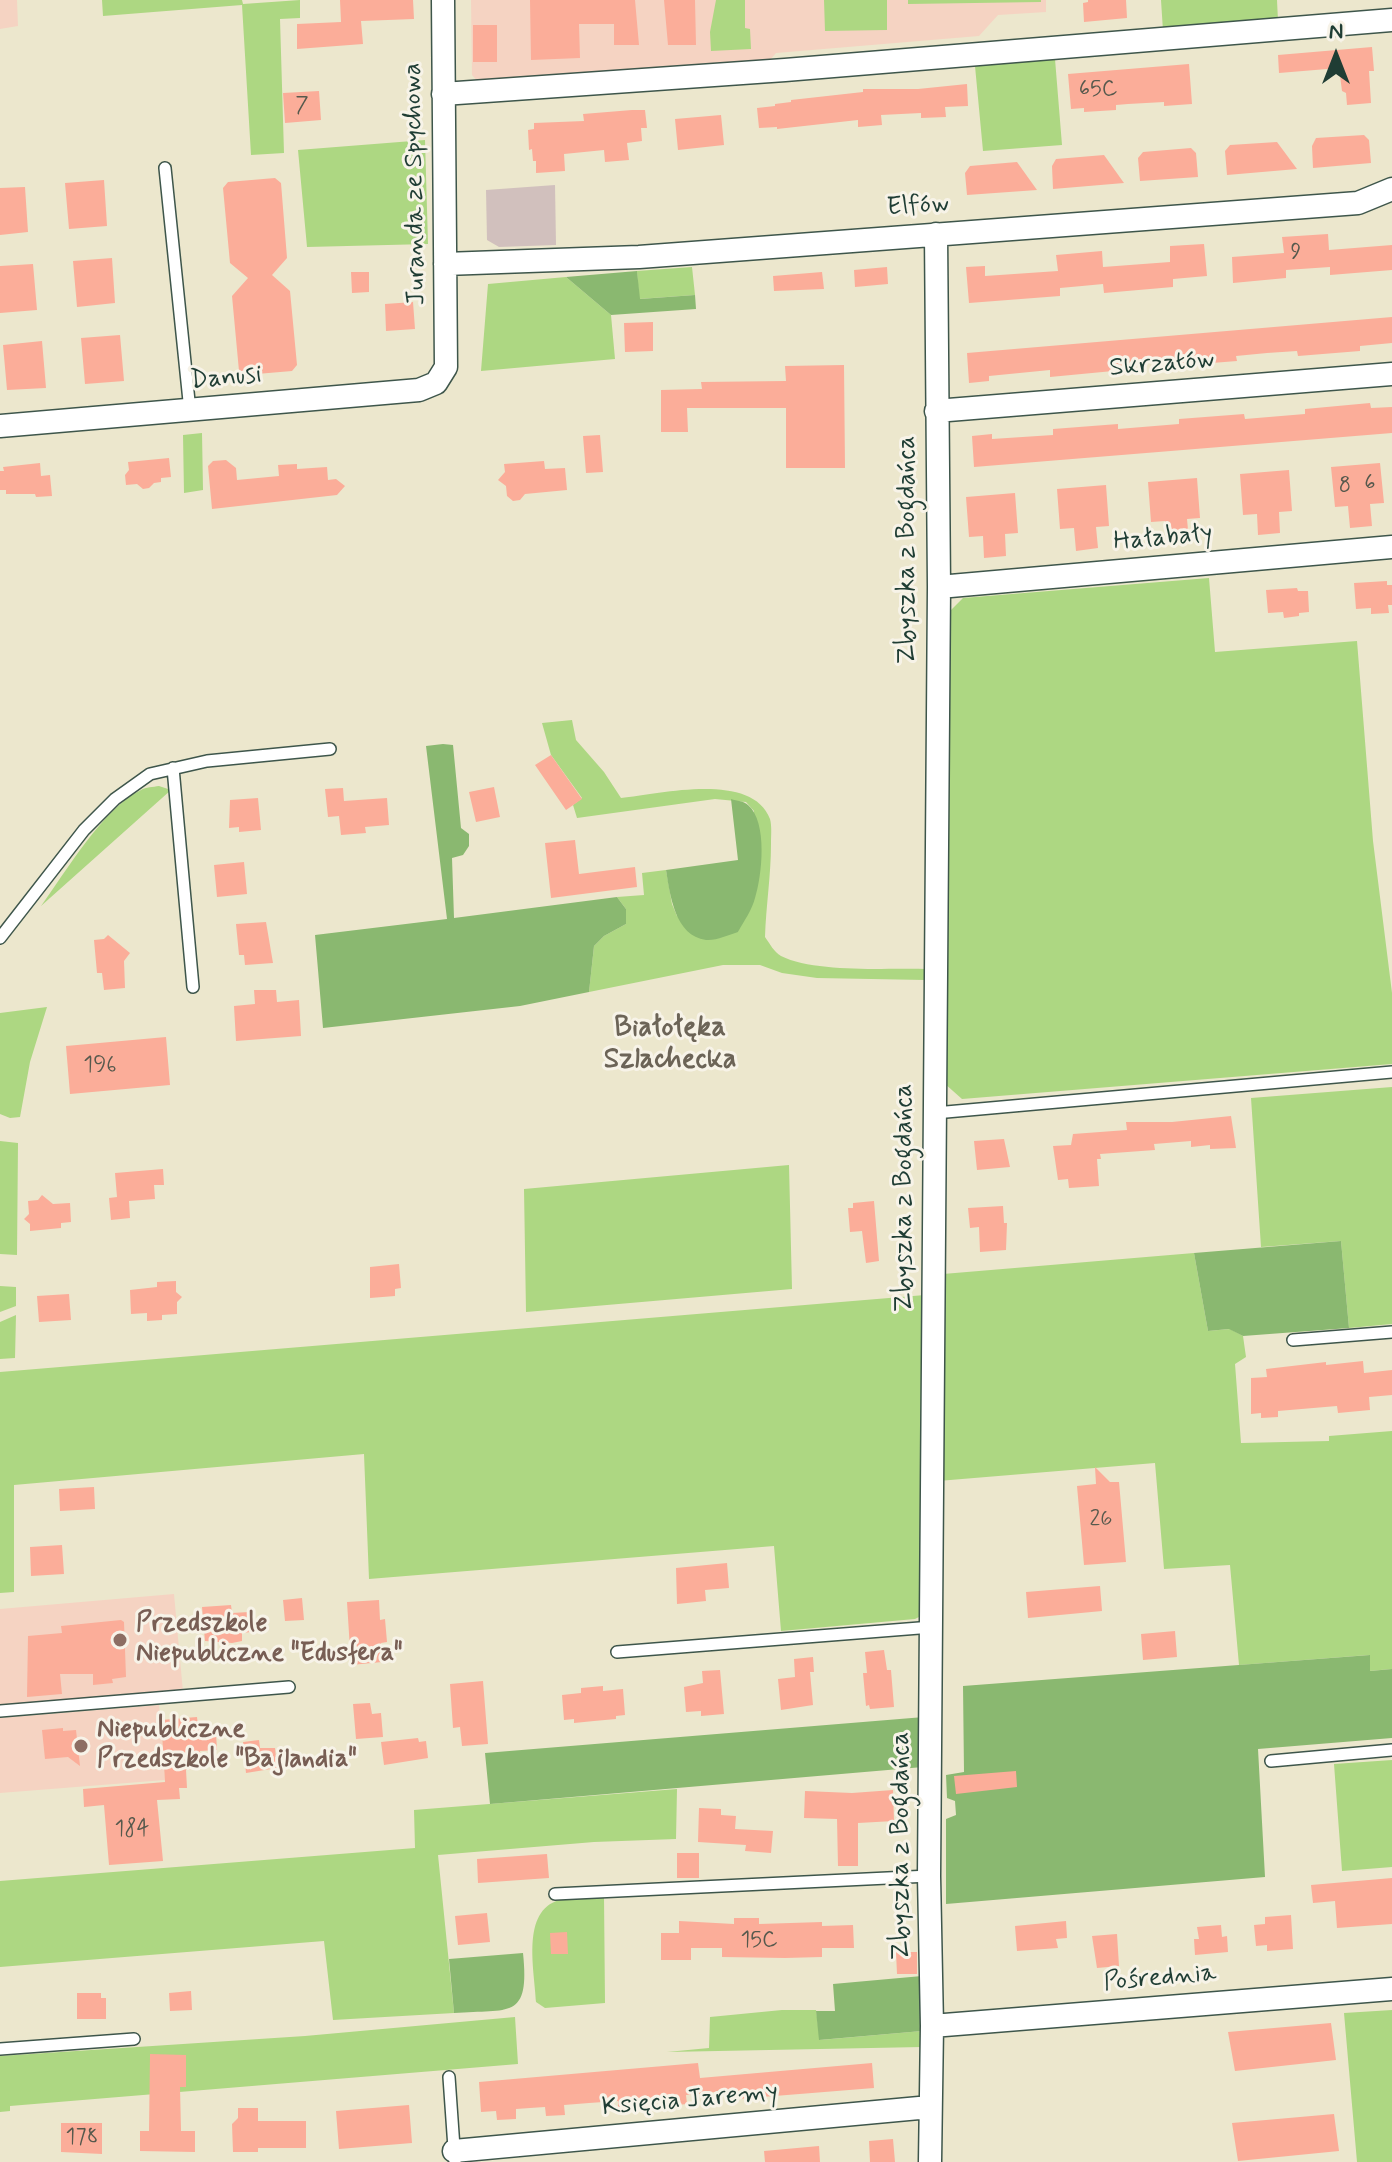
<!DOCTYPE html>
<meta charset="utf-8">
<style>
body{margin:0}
#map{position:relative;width:1392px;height:2162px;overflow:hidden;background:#ece7cd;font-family:Mynerve,sans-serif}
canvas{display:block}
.north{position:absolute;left:1296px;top:16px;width:80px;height:80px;-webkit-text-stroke:6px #f7f3e8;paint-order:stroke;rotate:0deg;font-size:22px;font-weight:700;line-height:32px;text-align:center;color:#1f3d34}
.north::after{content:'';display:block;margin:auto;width:28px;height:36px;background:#1f3d34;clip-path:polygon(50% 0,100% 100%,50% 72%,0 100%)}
</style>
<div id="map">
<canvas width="1392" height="2162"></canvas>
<div class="north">N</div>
</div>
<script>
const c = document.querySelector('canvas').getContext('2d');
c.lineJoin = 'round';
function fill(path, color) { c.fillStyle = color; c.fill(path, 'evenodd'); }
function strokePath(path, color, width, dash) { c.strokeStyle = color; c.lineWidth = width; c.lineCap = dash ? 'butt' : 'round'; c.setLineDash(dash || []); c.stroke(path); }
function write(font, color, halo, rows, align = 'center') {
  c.font = font + ' Mynerve,sans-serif'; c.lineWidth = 6; c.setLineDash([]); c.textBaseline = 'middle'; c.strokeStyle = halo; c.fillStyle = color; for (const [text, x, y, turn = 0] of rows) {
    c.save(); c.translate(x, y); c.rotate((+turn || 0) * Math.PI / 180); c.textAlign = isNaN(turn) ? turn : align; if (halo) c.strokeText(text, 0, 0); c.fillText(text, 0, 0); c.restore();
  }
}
fill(new Path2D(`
 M0,0H17L18,26L0,29Z
 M471,0H1046V12L998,15L979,36L776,53L768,62L480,84L472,75Z
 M174,1594L183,1692L0,1706V1609Z
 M159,1705L165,1780L0,1793V1718Z`), '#f5d3c2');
fill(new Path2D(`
 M555,185L556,245L499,247L487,240L486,190Z`), '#d1c0bd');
fill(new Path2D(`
 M102,0H242L243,4L300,0V18L280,19L284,153L251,155L242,5L103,16Z
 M716,0H745V28L750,29L751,49L711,51L710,32Z
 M824,0H887V30L825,31Z
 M908,0H1041V2L908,4Z
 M1161,0H1277L1278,21L1163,31Z
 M1055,59L1062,145L983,151L975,66Z
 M425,140L428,244L307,247L298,150Z
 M692,267L695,295L639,299L637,271Z
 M566,277L611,315L615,359L481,371L488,284Z
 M202,433L203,490L184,493L183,435Z
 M1209,578L1215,652L1357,641L1373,841L1392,993V1064L962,1099L944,1083L950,611L963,598Z
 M572,720L576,740L604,772L621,798C660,794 752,771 770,819C772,826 771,836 771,844C771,875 766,906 765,937C770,944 774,952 781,956C815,973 887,968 925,969V980L817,978L782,973L760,965H723L589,992L594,946L604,936L626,924V909L617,897L644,895L642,873L666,870L672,904L677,916L738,932L754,811L746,802L715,799L577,818L573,805L582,798L551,755L542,723Z
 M159,786L171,790L41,906C65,873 104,807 141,790C146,787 153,787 159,786Z
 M47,1007L30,1062L20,1117L10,1118L0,1114V1013Z
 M1392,1087V1324L1349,1328L1341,1241L1261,1247L1251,1098Z
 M0,1141L18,1143L17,1255L0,1254Z
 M789,1165L792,1289L526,1312L524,1189Z
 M1194,1253L1208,1331L1230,1329L1243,1336L1246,1357L1235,1364L1241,1443L1329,1441V1436L1392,1431V1669L1369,1671V1655L1239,1665L1230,1565L1164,1569L1155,1463L938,1481L943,1274Z
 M0,1286L16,1287V1306L0,1312Z
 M925,1295L921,1616L915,1619L781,1631L774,1546L369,1579L364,1454L14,1485V1592L0,1593V1372Z
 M16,1315L15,1358L0,1359V1322Z
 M1392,1760V1867L1342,1871L1334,1764Z
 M677,1789L676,1839L594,1842L438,1855L454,2013L333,2020L324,1941L0,1967V1881L415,1848L414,1810Z
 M604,1896L605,2003L545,2008L536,2002C535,1972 520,1910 560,1900C574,1897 590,1897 604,1896Z
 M782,2010H816L820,2040L922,2031V2047L667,2052L709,2048L710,2017Z
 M1392,2010V2162H1357L1344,2013Z
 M515,2017L518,2064L10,2106V2111L0,2112V2056L305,2036Z`), '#add782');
fill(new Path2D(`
 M637,271L640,299L695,295L696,309L611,315L566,277Z
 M443,744L453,745L461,828L469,834V846L463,855L452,858L454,918L617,897L626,909V924L604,936L594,946L589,992L520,1006L323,1028L315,935L447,919L426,746Z
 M731,799C737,801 744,801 748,805C768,822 762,876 755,898C752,910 744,921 738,932C728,935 716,941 706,940C675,936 670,895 666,870L738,860Z
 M1341,1241L1349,1328L1243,1336L1229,1329L1208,1331L1194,1253Z
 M1370,1655V1671L1392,1669V1738L1258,1749L1265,1877L946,1904V1819L956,1815L955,1801L947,1798L946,1775L964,1772L963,1686Z
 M924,1717L923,1767L490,1804L485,1753Z
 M523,1953C530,2020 510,2009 454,2013L449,1959Z
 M922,1976V2031L819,2040L816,2011H835L833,1984Z`), '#8ab870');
fill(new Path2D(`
 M340,0H413L414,19L361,21L363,44L297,49V24L341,22Z
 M530,0H635L639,45H614V24H579L580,58L531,60Z
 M664,0H695L696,45H668Z
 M1088,0H1126L1127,18L1084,22L1083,3L1088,2Z
 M473,25H497V62H473Z
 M1372,47L1374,71H1369L1371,103L1347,105L1346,93L1342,91L1339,68L1279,73L1278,55Z
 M1189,64L1192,104L1164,106V102L1128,104L1116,105V110L1084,112V108L1071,109L1068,74Z
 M967,84L968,106L945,107L946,117L921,118V113L881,115L882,125L858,127V120L777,129V127L759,128L757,108L775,106V104L791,102V100L863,92V89H918Z
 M319,91L321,120L285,123L283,93Z
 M632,110H645L647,128H641L642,141L627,143L629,160L605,162L604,150L564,154L565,171L536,173V161H533L532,149L529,150L528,130L534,129V123L584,121L583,114Z
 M721,115L724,145L678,150L675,119Z
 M1364,135L1369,140L1371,163L1313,168L1312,146L1316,138Z
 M1277,142L1297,169L1227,175L1225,151L1230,145Z
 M1191,148L1196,153L1198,177L1140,181L1138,158L1143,152Z
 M1104,155L1124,183L1053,189L1052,166L1056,159Z
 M1017,162L1037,190L967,195L965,173L970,166Z
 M275,178L281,183L287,258L272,275L290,291L297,365L292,371L245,375L239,371L232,296L248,278L230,263L223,188L228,182Z
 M104,180L107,226L69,229L65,183Z
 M25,187L28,232L0,235V188Z
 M1328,234L1329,250L1392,245V270L1330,275V267L1286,270V278L1233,283L1232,257L1284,253L1282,237Z
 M1204,244L1207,276L1173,279V287L1104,293L1103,284L1082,286L1060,288V296L969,303L966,267L985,266V276L1058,271L1056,255L1102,251L1103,267L1170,262V246Z
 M112,258L115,303L77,307L73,261Z
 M33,264L37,310L0,313V266Z
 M887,267L888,284L855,287L854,270Z
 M351,272H369V292L352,293Z
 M822,272L824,289L774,291L773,276Z
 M413,302L415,329L386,331L385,304Z
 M1392,317V343L1360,346V351L1298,356L1297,351L1267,353L1236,356L1237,361L1174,366V361L1113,366V371L1050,377V370L989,376V381L969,383L967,353Z
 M653,322V351L625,352L624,323Z
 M120,335L124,381L85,384L81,338Z
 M42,341L46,388L7,390L3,345Z
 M844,365L845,468H786V408H687L688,432H661V390L702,389L701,382L786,381L785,366Z
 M1370,403L1371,408L1392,407V433L974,467L972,436L992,434V439L1053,435V429L1118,424V429L1179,424V419L1244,414L1245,419L1305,414V409Z
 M600,435L603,472L586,473L583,436Z
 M169,458L171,477L161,478V482L154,483L149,488L143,489L137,484L126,485L125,475L129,470L128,462Z
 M226,460L236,468L237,480L279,476L278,465L297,464V469L327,467L328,480L336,479L345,486L337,495L212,509L208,466L213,461Z
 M544,461L545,469L565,468L567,490L525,494L520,500L513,501L507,496L506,486L498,480L505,472L504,464Z
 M40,463L41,476L50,475L52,496L36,497L35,494H6V490H0V471H4L3,467Z
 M1380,463L1384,503L1370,504L1372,526L1350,528L1348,506L1335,507L1331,467Z
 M1289,470L1292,511L1279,512L1280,533L1258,535L1257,514L1243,515L1240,474Z
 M1197,478L1200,518L1187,519L1189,541L1167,542L1165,521L1151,522L1148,482Z
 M1106,485L1109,526L1096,527L1098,548L1076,551L1074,528L1060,529L1057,489Z
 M1015,493L1018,533L1005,534L1006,556L984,558L983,536L969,537L966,497Z
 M1387,581V585H1392V605H1388L1389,613L1371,614V608L1356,609L1354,583Z
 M1297,588L1298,591H1308L1309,612L1299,613V616L1284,618L1283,612L1268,613L1266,590Z
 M551,755L582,799L566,810L535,765Z
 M494,787L500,817L476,822L469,792Z
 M343,788L344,801L387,798L389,825L365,827L366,833L341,835L339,816L328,817L325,789Z
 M258,798L261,830L239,832V827L229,828L230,800Z
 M575,840L579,874L635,867L637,887L551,898L545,843Z
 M244,862L247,894L217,897L214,865Z
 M266,922L273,963L245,965L244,955H239L236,924Z
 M108,935L130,953L124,961L125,988L104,990L102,973H97L94,940L104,939Z
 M254,990H276L277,1002L299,1000L301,1036L236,1041L234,1006L255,1004Z
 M166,1037L170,1085L70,1094L66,1046Z
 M1231,1116L1236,1148L1210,1149V1145L1191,1147V1141L1154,1144L1155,1150L1100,1154L1101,1159H1097L1099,1186L1069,1188L1068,1179L1058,1180L1053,1146L1071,1145L1073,1134L1127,1130L1126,1122H1172Z
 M1004,1139L1010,1167L977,1170L974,1141Z
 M163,1169L164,1185H154L155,1199L129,1201L130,1218L111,1220L109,1198L117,1197L115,1173Z
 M42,1195L53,1204L70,1203L71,1222L61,1223V1228L30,1231V1224L24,1219L29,1214L28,1201L38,1200Z
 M874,1201L879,1261L866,1263L862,1231L850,1232L848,1208H853V1203Z
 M1003,1206L1004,1223H1007L1006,1250L980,1252L979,1227L970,1228L968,1208Z
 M399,1264L401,1288L395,1289V1296L370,1298V1267Z
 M176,1281V1292L182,1297L177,1302V1314L162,1315V1320L147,1321V1313L131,1314L130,1290L157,1287V1282Z
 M69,1294L71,1320L39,1322L37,1296Z
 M1363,1361L1364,1373L1392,1370V1395L1369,1397L1370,1410L1338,1413L1337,1406L1278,1411V1417L1261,1418V1413L1251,1414V1378L1267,1377L1266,1369L1326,1362V1365Z
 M1095,1467L1110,1482H1119L1126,1562L1084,1565L1077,1486L1096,1484Z
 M94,1487L95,1509L60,1511L59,1489Z
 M62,1545L64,1574L31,1576L30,1547Z
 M727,1563L729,1588L705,1590L706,1601L677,1604L676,1568Z
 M1100,1586L1102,1611L1028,1618L1026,1592Z
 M302,1598L304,1620L285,1621L283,1600Z
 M379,1600L380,1620L385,1619L387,1642L381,1643L382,1662L351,1665L347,1602Z
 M231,1605L232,1613L249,1612L251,1632L242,1633V1641L232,1643L205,1641L202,1607Z
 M121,1620L124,1622L126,1677L112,1679L113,1683L93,1685V1674H60L62,1694L27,1697L28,1636L62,1633L61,1626Z
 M1175,1631L1177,1657L1143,1660L1141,1634Z
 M884,1650L887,1670H891L894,1707L870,1709L869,1705L866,1706L863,1673H867L865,1652Z
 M813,1657L814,1672H810L813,1705L781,1710L778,1679L795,1677L794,1659Z
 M720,1670L724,1714L701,1716V1711L686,1712L684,1687L703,1683L702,1671Z
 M483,1681L488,1744L462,1746L460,1727L453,1728L450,1684Z
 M603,1686V1691L623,1689L625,1715L616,1716V1719L594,1721L574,1723V1719L564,1720L562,1695L581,1693V1688Z
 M370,1703L372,1714L381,1713L383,1737L356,1739L353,1704Z
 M197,1717L199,1735L216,1733L217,1750L200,1751L201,1768L186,1770L187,1788H179L180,1799L157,1800L163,1861L109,1865L104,1805L84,1807L83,1789L165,1782L161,1720Z
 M63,1728V1731L76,1730L80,1766L68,1757L45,1759L42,1730Z
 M418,1738L419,1742L426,1741L428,1758L384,1765L381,1742Z
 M259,1740L260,1748H275L277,1768L246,1773L243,1742Z
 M1016,1771L1017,1787L956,1794L954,1776Z
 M893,1790L894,1821L858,1823V1866H838L837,1819L804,1818L805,1791L852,1793Z
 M699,1808L721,1809V1815L736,1816L735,1829L773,1831L771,1853L745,1851L746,1845L698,1842Z
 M677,1853H699V1878H677Z
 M547,1854L549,1878L478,1883L477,1859Z
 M1392,1878V1924L1337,1928L1335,1901L1313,1903L1311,1885Z
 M487,1913L490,1942L458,1945L455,1916Z
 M1291,1915L1293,1949L1267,1951V1945L1256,1946L1254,1925L1265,1924V1917Z
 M734,1918H759V1924L822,1922V1926L853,1925L854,1948H822V1957L785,1958L722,1957V1948H691V1960H661V1933H679V1921L734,1924Z
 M1066,1921L1067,1938L1056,1939L1058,1948L1017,1951L1015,1926Z
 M1221,1925L1222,1937L1227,1936L1228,1952L1195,1955L1194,1939H1199L1197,1927Z
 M567,1932L568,1954H551L550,1933Z
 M1117,1934L1119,1966L1097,1968L1092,1936Z
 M896,1952H917V1974H897Z
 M191,1991L192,2010L170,2011L169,1993Z
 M77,1993H101V1998H106V2019H77Z
 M1331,2023L1336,2060L1235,2071L1228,2032Z
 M150,2054L186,2055V2087H180L181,2131H195V2152L140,2151V2131H149Z
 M698,2063L700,2078L872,2063L874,2088L725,2100V2091L686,2095L687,2104L667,2106V2096L637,2099L638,2108L618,2110V2101L589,2103L564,2105L565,2115L546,2116L545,2107L530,2108L516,2109V2119L497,2120L496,2111L481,2112L479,2082Z
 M409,2105L412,2143L339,2149L336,2111Z
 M238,2108H258V2121H306V2148H258V2152H233L232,2124L238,2118Z
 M1334,2114L1339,2151L1238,2161L1232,2123Z
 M61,2123H102V2154L61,2152Z
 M893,2139L895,2162H870L869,2141Z
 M819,2146L820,2162H765L764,2151Z`), '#fbad99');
const service = new Path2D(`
 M165,168L190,411
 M173,768L193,987
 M0,938L84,830L115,799L150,774L207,761L330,749
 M935,1113L1392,1072
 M1293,1340L1392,1332
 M617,1652L932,1627
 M0,1711L289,1687
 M1271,1761L1392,1750
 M555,1894L929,1876
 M0,2049L134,2039
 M449,2077L455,2162`);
const minor = new Path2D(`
 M443,94L785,70L1392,20
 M445,264L639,257L1358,203L1392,189
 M936,411L1392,374
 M0,426L419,390L436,383L446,367L443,0
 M939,587L1392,547
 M932,2026L1392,1989
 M454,2151L930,2107
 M930,2162L932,2026L929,1876L939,587L936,234`);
strokePath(service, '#3e564b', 14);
strokePath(minor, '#3e564b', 25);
strokePath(service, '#fff', 11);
strokePath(minor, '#fff', 22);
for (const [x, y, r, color] of [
 [120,1640,8,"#8d6e63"],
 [81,1746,8,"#8d6e63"]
]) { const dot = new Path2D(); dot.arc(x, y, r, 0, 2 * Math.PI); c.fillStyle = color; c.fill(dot); strokePath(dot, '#f7f3e8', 3); }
write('22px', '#56594d', null, [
 ["65C",1098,90],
 ["7",302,107],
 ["9",1296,253],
 ["6",1370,484],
 ["8",1345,487],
 ["196",100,1066],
 ["26",1101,1520],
 ["184",132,1830],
 ["15C",759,1941],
 ["178",82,2138]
]);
write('26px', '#1f3d34', '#f7f3e8', [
 ["Juranda ze Spychowa",416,184,-91],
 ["Elfów",918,207,-4],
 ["Skrzatów",1162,365,-5],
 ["Danusi",226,379,-5],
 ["Hałabały",1163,539,-5],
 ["Zbyszka z Bogdańca",909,550,-90],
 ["Zbyszka z Bogdańca",906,1198,-90],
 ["Zbyszka z Bogdańca",903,1846,-90],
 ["Pośrednia",1160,1979,-5],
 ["Księcia Jaremy",690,2101,-5]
]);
write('bold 26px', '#785e54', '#f7f3e8', [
 ["Przedszkole",136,1625],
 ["Niepubliczne \"Edusfera\"",136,1655],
 ["Niepubliczne",97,1731],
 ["Przedszkole \"Bajlandia\"",97,1761]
], 'left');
write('bold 28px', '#6c6457', '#f7f3e8', [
 ["Białołęka",670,1029],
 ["Szlachecka",670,1061]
]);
</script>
